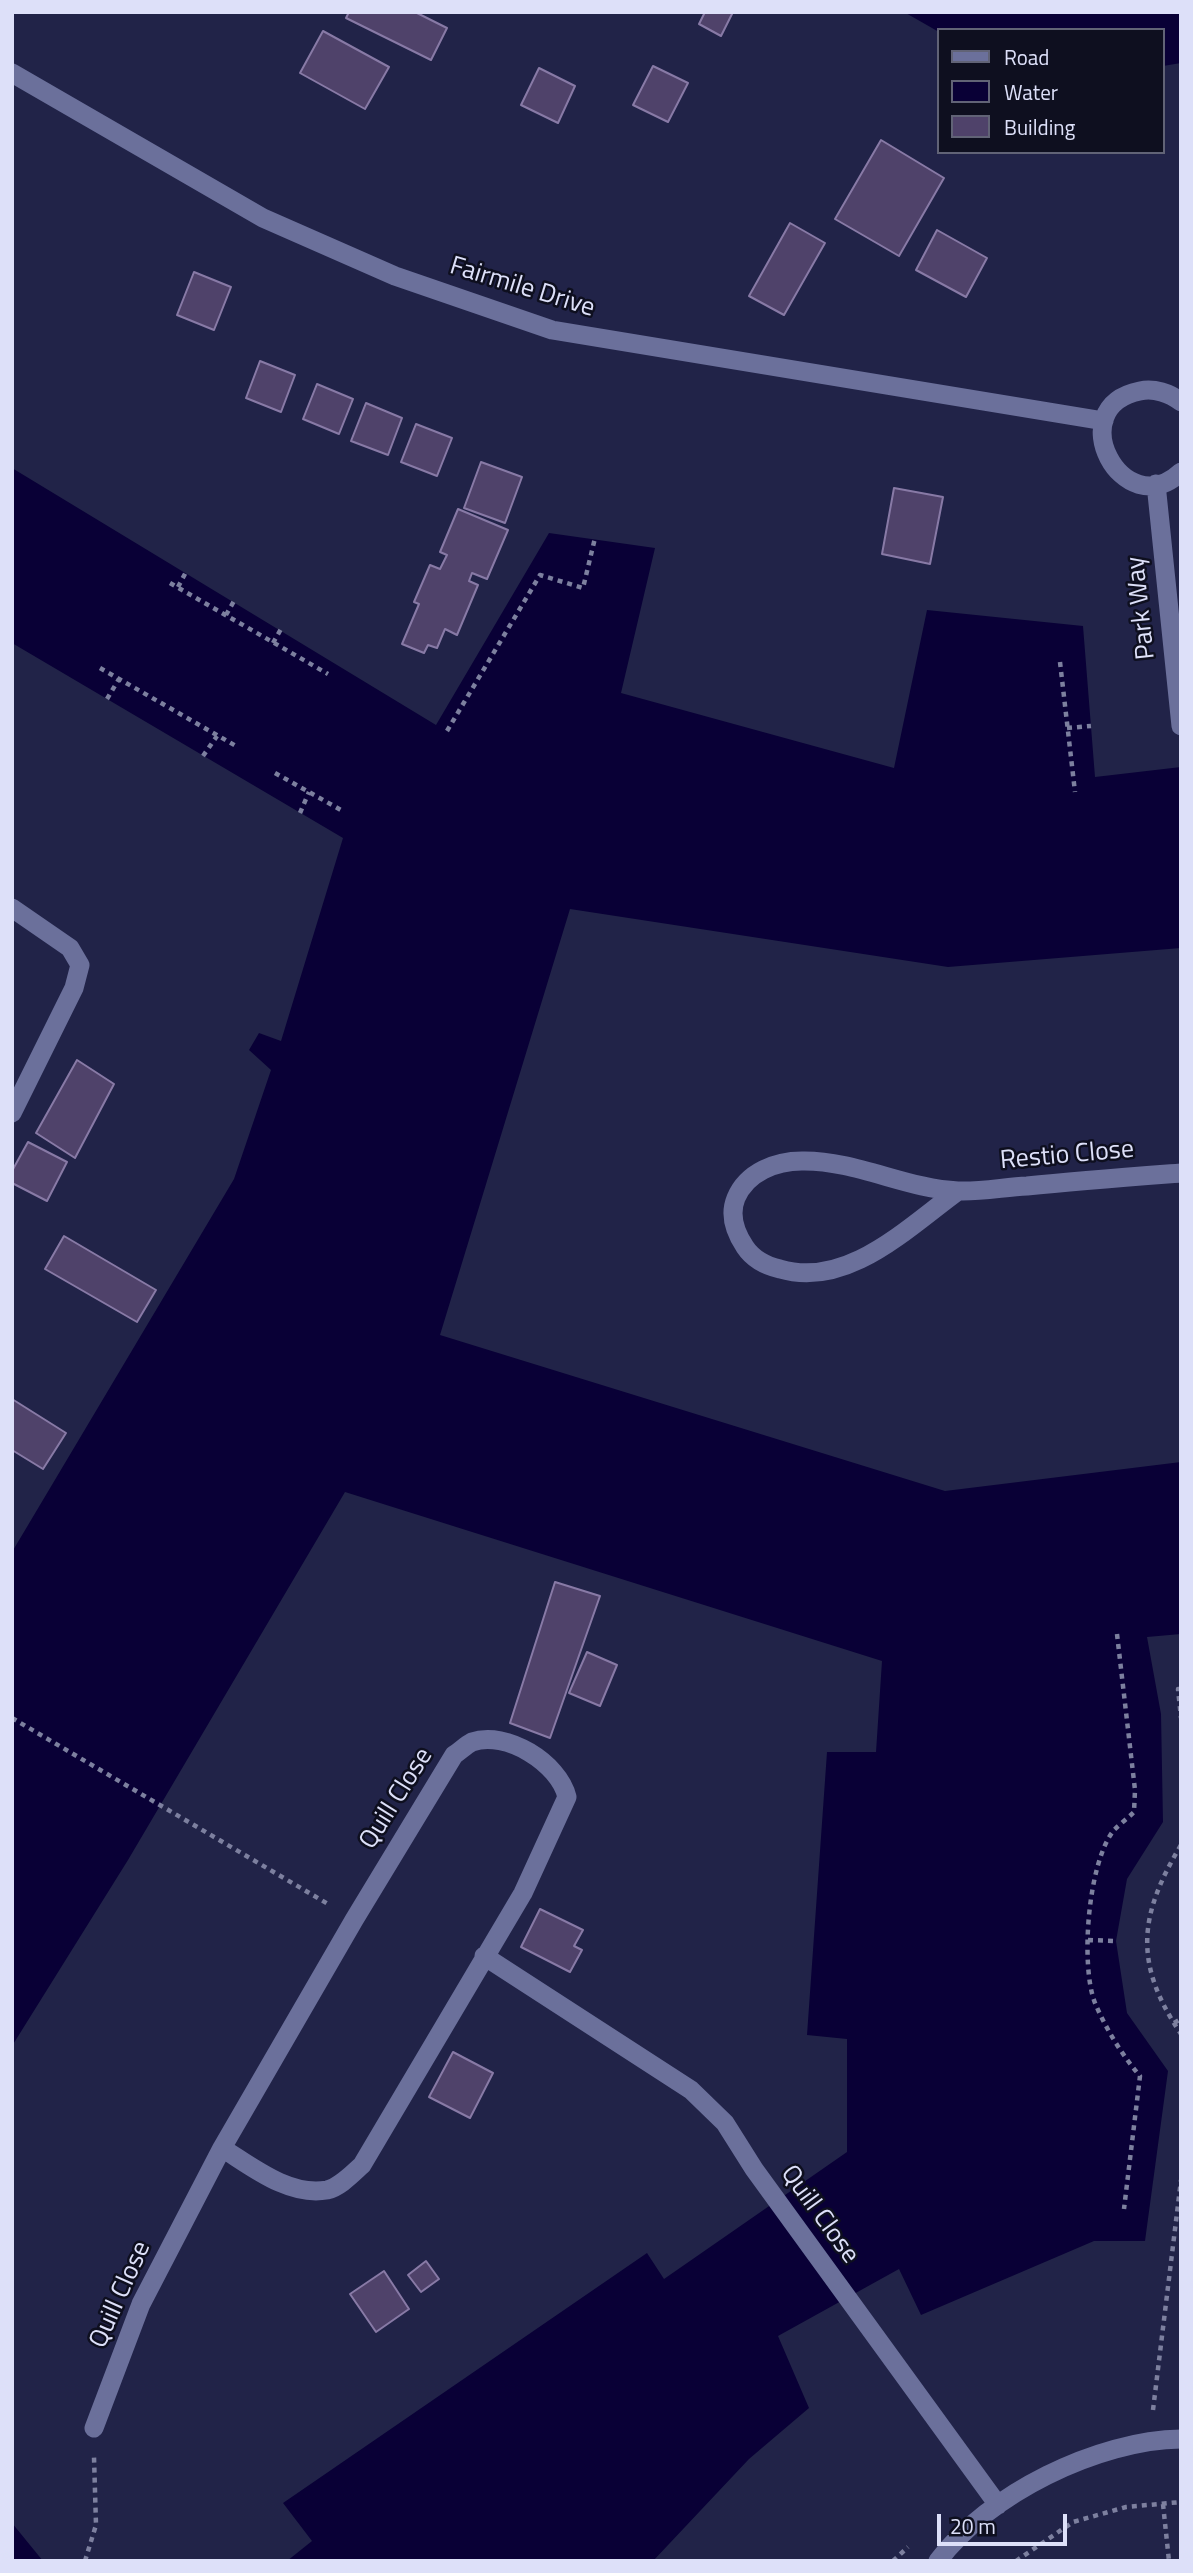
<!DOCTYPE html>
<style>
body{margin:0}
#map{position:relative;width:1193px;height:2573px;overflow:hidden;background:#212348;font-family:"Titillium Web",sans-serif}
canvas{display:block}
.frame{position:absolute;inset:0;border:14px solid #dde0f9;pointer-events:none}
.legend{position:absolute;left:937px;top:28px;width:228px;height:126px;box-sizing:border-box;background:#0e0f1f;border:2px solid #616376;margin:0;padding:9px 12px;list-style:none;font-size:21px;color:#dde0f9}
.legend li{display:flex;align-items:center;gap:14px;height:35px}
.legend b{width:35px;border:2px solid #616376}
.scale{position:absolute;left:937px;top:2514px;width:130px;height:32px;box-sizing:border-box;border:4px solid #dde0f9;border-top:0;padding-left:9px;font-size:21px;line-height:24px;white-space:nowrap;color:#dde0f9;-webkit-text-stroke:5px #0e0f1f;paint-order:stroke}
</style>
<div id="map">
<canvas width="1193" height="2573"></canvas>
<div class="frame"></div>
<ul class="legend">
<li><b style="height:9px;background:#6b709b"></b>Road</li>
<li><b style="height:19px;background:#090036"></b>Water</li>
<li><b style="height:19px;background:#4f426a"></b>Building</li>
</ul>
<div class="scale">20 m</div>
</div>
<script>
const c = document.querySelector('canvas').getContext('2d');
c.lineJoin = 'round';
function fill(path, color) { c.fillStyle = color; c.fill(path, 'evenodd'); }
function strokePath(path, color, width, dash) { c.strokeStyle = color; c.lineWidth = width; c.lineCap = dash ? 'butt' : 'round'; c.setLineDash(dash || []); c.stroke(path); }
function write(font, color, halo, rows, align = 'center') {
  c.font = font + ' "Titillium Web",sans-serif'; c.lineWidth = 5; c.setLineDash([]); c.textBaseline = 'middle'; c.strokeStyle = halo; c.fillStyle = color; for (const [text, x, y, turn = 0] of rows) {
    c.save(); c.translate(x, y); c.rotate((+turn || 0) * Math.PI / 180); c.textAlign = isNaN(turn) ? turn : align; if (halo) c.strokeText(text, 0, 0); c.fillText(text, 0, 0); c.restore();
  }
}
fill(new Path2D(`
 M904,12H1181V63L1163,66V30H939V32Z
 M12,468L436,725L549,533L655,548L621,693L894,768L927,610L1083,626L1095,777L1181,767V948L948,967L570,909L440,1335L945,1491L1181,1462V1634L1147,1637L1161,1714L1163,1822L1127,1879L1116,1941L1127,2013L1168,2071L1145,2241H1094L921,2315L899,2269L778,2336L809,2408L749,2459L653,2561H287L312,2541L283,2503L647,2253L664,2279L847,2152V2039L807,2035L827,1752H876L882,1661L345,1492L128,1860L12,2046V1552L234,1179L271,1070L249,1050L259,1033L281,1041L343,838L12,643Z
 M12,2523L43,2561H12Z`), '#090036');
const building = new Path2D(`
 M349,12H415L447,28L431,60L346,18Z
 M705,12H733L721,36L699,24Z
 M323,31L389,67L365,109L300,73Z
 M653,66L688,83L668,122L633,105Z
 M539,68L575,86L558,123L521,105Z
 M881,140L944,178L899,256L835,219Z
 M790,223L825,243L784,315L749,296Z
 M937,230L987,258L966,297L916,270Z
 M194,272L231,287L214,330L177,315Z
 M260,361L295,375L281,412L246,398Z
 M317,384L353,399L339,434L303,419Z
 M366,403L402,418L388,455L351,441Z
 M416,424L452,438L437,476L401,462Z
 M481,462L522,477L505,523L464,508Z
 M894,488L943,497L930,564L882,554Z
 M458,509L508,530L487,579L472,573L469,581L478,585L457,635L445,629L437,648L428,645L424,653L402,644L419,604L414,602L430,565L440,569L447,555L440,552Z
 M77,1060L114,1084L75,1158L36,1133Z
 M28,1142L67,1162L47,1201L12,1183V1171Z
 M64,1236L156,1290L137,1322L45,1269Z
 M12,1399L66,1433L43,1469L12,1450Z
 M555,1582L600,1596L550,1738L510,1723Z
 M587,1652L617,1665L600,1706L569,1693Z
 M540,1909L583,1930L574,1946L582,1950L570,1972L521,1947Z
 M453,2052L493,2073L470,2118L429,2097Z
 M426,2261L439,2279L421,2292L408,2275Z
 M384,2271L409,2309L376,2332L350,2294Z`);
fill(building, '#4f426a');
strokePath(building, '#887aa6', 2);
strokePath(new Path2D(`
 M170,583L328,674
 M178,587L186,572
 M226,615L234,601
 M273,643L281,629
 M1060,662L1075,792
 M100,668L236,746
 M107,699L119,679
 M1067,728L1091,726
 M447,731L540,575L583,588L595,538
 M203,756L217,736
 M275,773L341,810
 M300,813L309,792
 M1117,1634L1135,1790L1134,1812C1128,1818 1120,1824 1114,1830C1088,1862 1080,1965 1095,2003C1106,2029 1122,2055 1140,2076L1124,2209
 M1181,1689H1178L1181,1718
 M12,1718L328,1904
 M1181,1845C1139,1915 1133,1963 1181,2034
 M1088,1940L1116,1941
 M1174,2023L1181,2019
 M1153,2410L1181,2180
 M1163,2504L1169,2561
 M85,2561L96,2525L94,2457
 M893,2561L908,2547
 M1016,2561L1073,2522L1126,2507L1181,2502`), '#7d809f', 4.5, [5, 5]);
strokePath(new Path2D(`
 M12,73L263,218L395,276L552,330L1104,421
 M1181,402C1170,393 1154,388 1140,391C1060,407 1123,526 1181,472
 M1156,484L1181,726
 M12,908L70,948L80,965L74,988L12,1113
 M958,1191C907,1228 847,1289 780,1269C767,1266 753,1259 745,1247C735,1232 729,1215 736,1198C747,1172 776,1161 802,1161C855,1160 907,1189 958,1191C981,1192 1005,1187 1027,1186C1078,1181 1130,1177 1181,1173
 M484,1956L691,2090L725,2123L754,2169L998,2505
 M94,2428L141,2304L222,2148L354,1920L454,1755C460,1751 466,1745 472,1742C506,1730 559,1763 567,1797L523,1893L362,2165C352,2174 340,2187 327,2190C289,2197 251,2166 222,2148
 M938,2561C988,2494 1098,2440 1181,2439`), '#6b709b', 19);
write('26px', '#dde0f9', '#0e0f1f', [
 ["Fairmile Drive",522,288,17],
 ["Park Way",1142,608,-96],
 ["Restio Close",1067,1156,-5],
 ["Quill Close",397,1799,-58],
 ["Quill Close",819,2215,54],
 ["Quill Close",121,2295,-66]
]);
</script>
